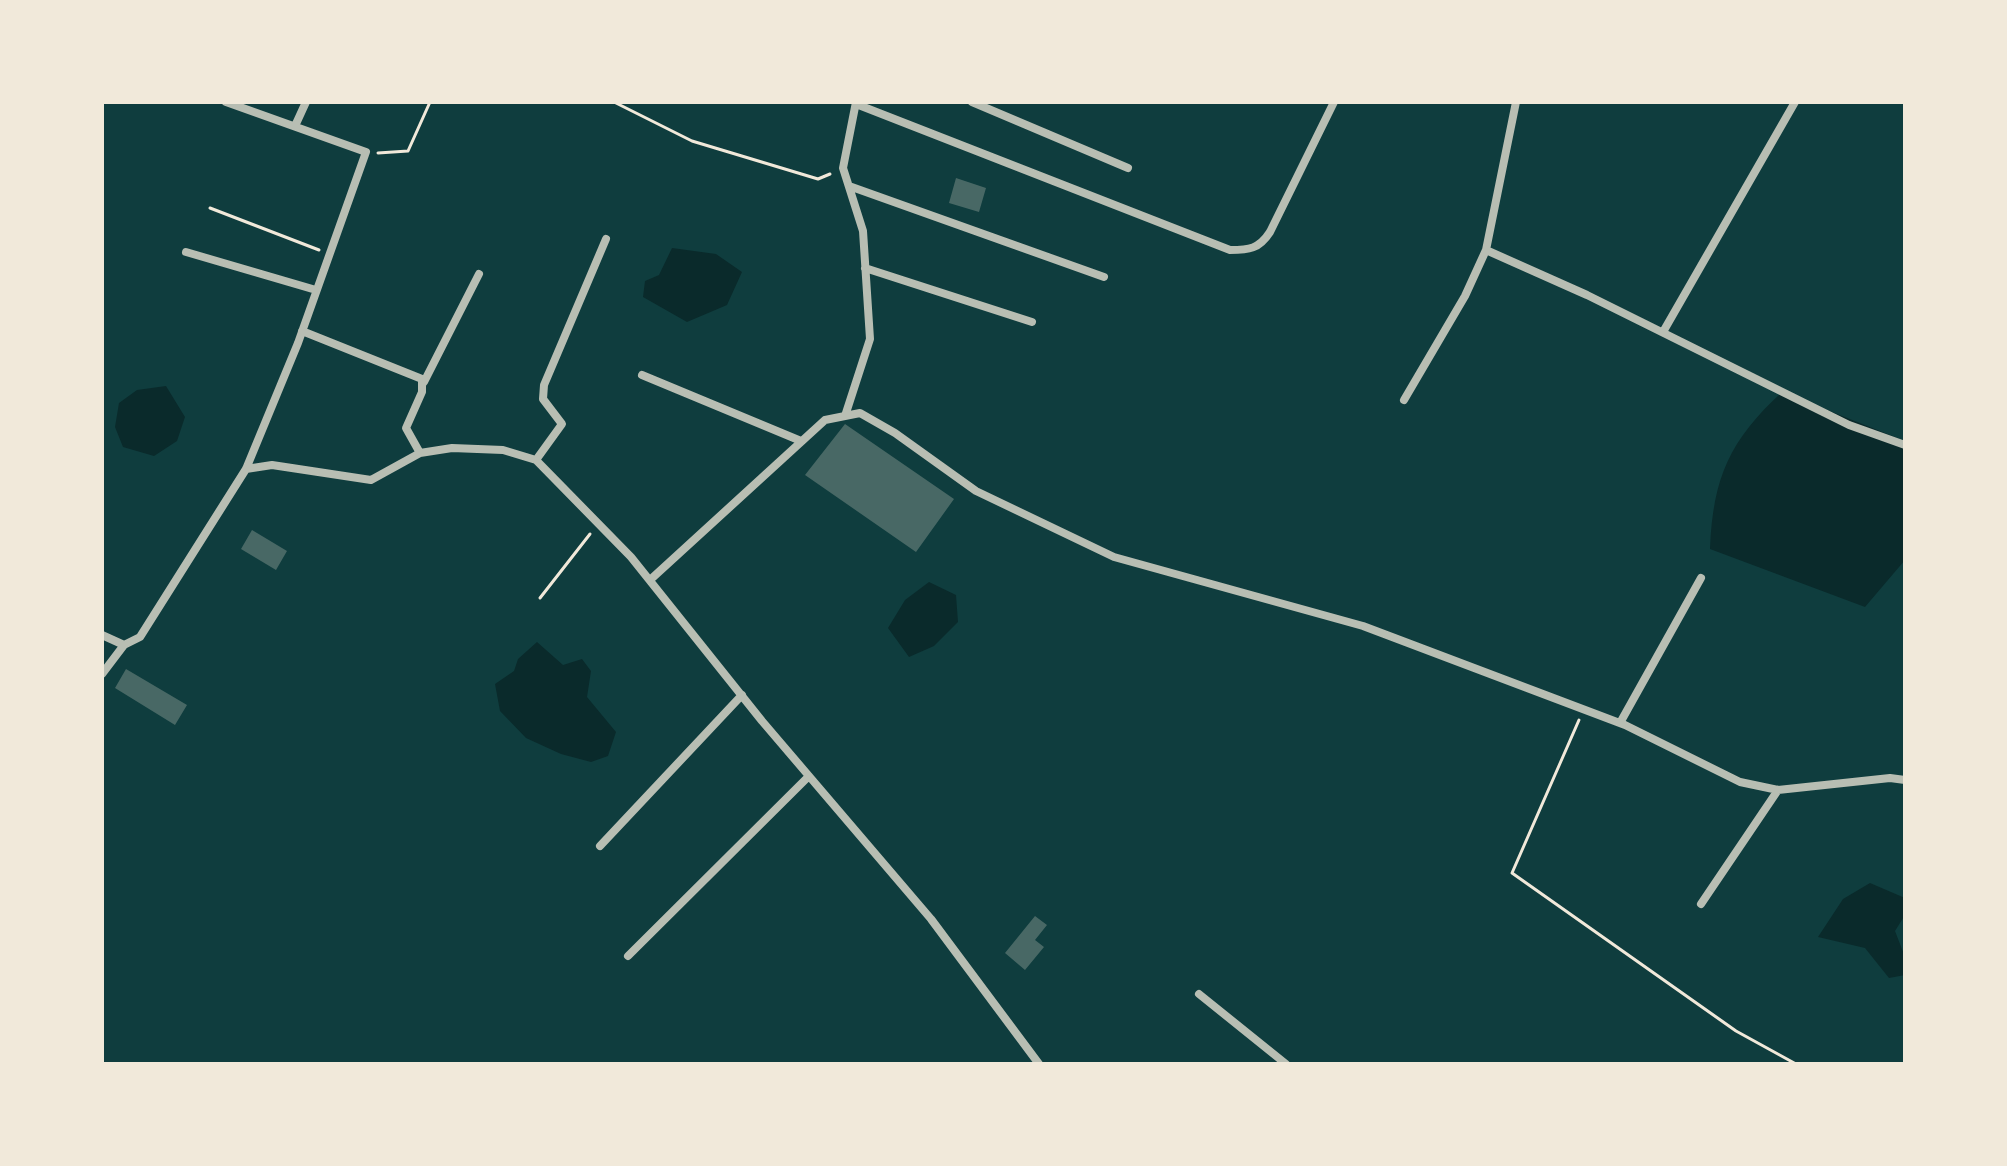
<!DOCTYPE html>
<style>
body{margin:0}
#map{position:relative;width:2007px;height:1166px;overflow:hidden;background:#0f3d3e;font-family:Jost,sans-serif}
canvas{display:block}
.frame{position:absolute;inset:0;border:104px solid #f1e9da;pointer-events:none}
</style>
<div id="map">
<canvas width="2007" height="1166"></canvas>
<div class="frame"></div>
</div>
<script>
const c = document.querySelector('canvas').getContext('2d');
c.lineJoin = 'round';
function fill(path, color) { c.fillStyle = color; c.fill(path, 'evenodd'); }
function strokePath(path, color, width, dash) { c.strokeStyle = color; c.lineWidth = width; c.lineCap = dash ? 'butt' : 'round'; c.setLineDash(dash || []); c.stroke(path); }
fill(new Path2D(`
 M672,248L716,254L742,272L727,305L687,322L643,297L645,281L659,275Z
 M166,386L185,417L177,441L154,456L123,447L115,427L119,403L137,390Z
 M1782,392L1905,441V560L1865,607L1710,549C1713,477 1730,440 1782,392Z
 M929,582L956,595L958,622L934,646L909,657L888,628L905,600Z
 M537,642L563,665L582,659L591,671L587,697L616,732L608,756L591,762L561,754L526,738L500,711L495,684L514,671L518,659Z
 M1870,883L1905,898V915L1895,931L1905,957V975L1889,978L1865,948L1818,937L1843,899Z`), '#0a2a2b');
fill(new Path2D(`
 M956,178L986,188L979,212L949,203Z
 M845,424L954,499L916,552L805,475Z
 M252,530L287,551L276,570L241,549Z
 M126,669L187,705L175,725L115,688Z
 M1035,916L1047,925L1035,940L1044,947L1025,970L1005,953Z`), '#486865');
strokePath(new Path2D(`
 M614,102L692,141L818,179L830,174
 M378,153L408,151L430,102
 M210,208L319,250
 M540,598L590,534
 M1579,720L1512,873L1736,1031L1796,1064`), '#f1e9da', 3);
strokePath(new Path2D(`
 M972,102L1128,168
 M856,104L1230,250C1249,250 1259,249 1270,232L1334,102
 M295,126L306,102
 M849,186L1104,277
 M1486,250L1587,295L1849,425L1905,445
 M186,252L316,290
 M865,268L1032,322
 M302,331L422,379V392L406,428L420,453
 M1663,332L1795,102
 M642,375L801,441
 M424,382L479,274
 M1404,400L1465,296L1486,250L1516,102
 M845,416L870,339L863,231L843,168L856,102
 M536,460L562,424L543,399L544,385L606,239
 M246,469L272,465L371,480L420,453L452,448L503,450L536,460L631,557L762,721L931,919L1039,1064
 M650,580L825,420L860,413L895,433L976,491L1114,557L1363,626L1625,725L1740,782L1778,790L1890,778L1905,780
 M102,635L124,645L140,637L246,469L298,343L366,152L226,102
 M102,674L124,645
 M1620,723L1701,578
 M600,846L742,695
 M1701,904L1778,790
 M628,956L809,776
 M1199,994L1286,1064`), '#b8beb3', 8);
</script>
